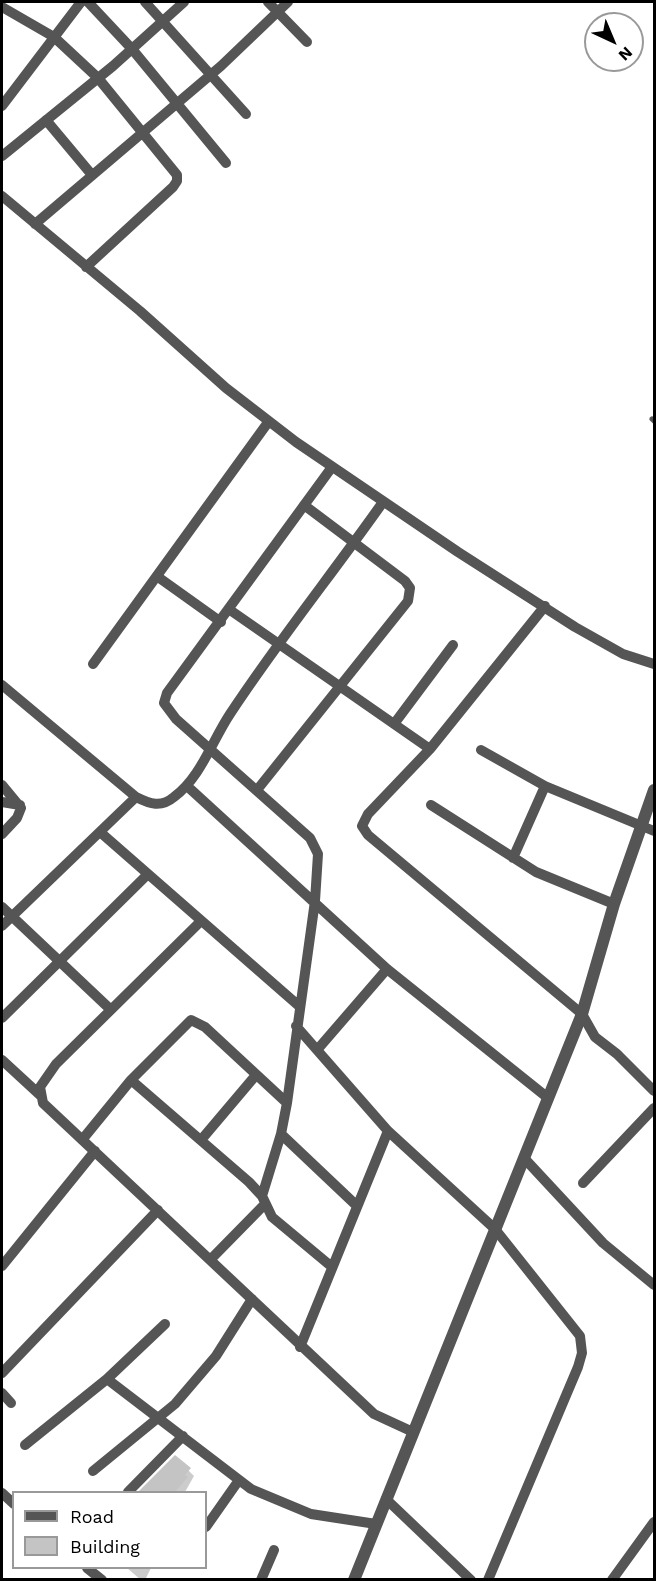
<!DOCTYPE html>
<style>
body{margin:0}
#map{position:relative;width:656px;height:1581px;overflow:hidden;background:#fff;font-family:"Work Sans",sans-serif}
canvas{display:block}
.frame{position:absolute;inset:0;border:3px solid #000;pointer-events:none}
.legend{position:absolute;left:12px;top:1491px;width:195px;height:78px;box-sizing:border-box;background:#fff;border:2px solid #999;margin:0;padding:8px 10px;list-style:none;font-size:18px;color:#000}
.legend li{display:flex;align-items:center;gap:12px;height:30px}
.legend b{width:30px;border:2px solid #999}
.north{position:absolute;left:584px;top:12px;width:60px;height:60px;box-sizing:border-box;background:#fff;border:2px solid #999;border-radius:50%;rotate:136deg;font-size:16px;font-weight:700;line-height:24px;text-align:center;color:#000}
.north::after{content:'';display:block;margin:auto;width:21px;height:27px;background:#000;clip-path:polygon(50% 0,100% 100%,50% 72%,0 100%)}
</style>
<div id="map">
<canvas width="656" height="1581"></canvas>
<div class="frame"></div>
<ul class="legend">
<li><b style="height:8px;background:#555"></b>Road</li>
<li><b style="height:16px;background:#c4c4c4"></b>Building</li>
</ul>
<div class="north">N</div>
</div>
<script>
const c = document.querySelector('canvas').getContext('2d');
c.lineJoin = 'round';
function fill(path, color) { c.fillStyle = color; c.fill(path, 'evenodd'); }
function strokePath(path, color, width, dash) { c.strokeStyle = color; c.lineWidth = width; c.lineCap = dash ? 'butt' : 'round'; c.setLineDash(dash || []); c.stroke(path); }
fill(new Path2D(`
 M175,1457L194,1476L185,1492H140Z
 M127,1568H151L145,1580H141Z`), '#0003');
fill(new Path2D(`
 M175,1455L191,1468L185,1475L188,1477L175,1492H138Z`), '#c4c4c4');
strokePath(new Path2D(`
 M652,419L654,421`), '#555', 5);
strokePath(new Path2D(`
 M88,2L132,49L226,163
 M145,2L246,114
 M268,2L307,42
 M2,7L54,37L98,78L177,175V181L173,187L86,267
 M2,106L81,2
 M46,120L92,175
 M2,156L113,66L184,2
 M2,196L140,311L226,388L296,442L458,552L575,627L623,654L654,664
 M35,224L221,66L288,2
 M158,577L221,622
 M545,606L430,749L368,814L362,826L368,835L582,1014L595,1037L617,1054L654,1091
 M230,610L430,749
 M93,664L269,421
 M2,685L136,797C150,804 161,808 174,797C201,777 212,741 230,714C278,641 333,573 383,502
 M394,724L453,645
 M481,750L545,786L654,831
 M2,785L21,808L17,818L2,834
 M187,786L387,969L548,1098
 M257,790L408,601L410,588L405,581L304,505
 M2,802L20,805
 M431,805L536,872L614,904
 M100,832L299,1006
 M513,858L545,786
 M2,907L110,1009
 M201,921L56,1064L40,1087L43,1103L374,1414L413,1432
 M2,926L136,797
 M2,1018L148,874
 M296,1026L388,1131L495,1229L580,1336L582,1353L578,1367L488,1580
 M317,1050L387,969
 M2,1060L40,1095
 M131,1080L249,1182L262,1196L272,1217L332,1267
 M281,1134L357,1206
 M82,1140L131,1080L191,1020L205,1027L287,1103
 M201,1140L256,1075
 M524,1158L603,1243L654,1285
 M583,1183L654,1108
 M262,1196L281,1134L287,1103L315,901L318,854L310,838L176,719L164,703L167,693L332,467
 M211,1259L264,1205
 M2,1266L95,1151
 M300,1347L388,1131
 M2,1373L158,1210
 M107,1379L251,1489L311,1514L376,1524
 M2,1393L11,1403
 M25,1445L107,1379L165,1324
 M93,1471L175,1404L216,1356L252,1299
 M128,1492L183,1436
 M2,1493L14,1504
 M386,1499L471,1580
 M206,1527L239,1480
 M87,1568L102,1580
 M261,1580L274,1550
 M612,1580L654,1522`), '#555', 10);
strokePath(new Path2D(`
 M354,1580L582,1014L614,904L654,790`), '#555', 12);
</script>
